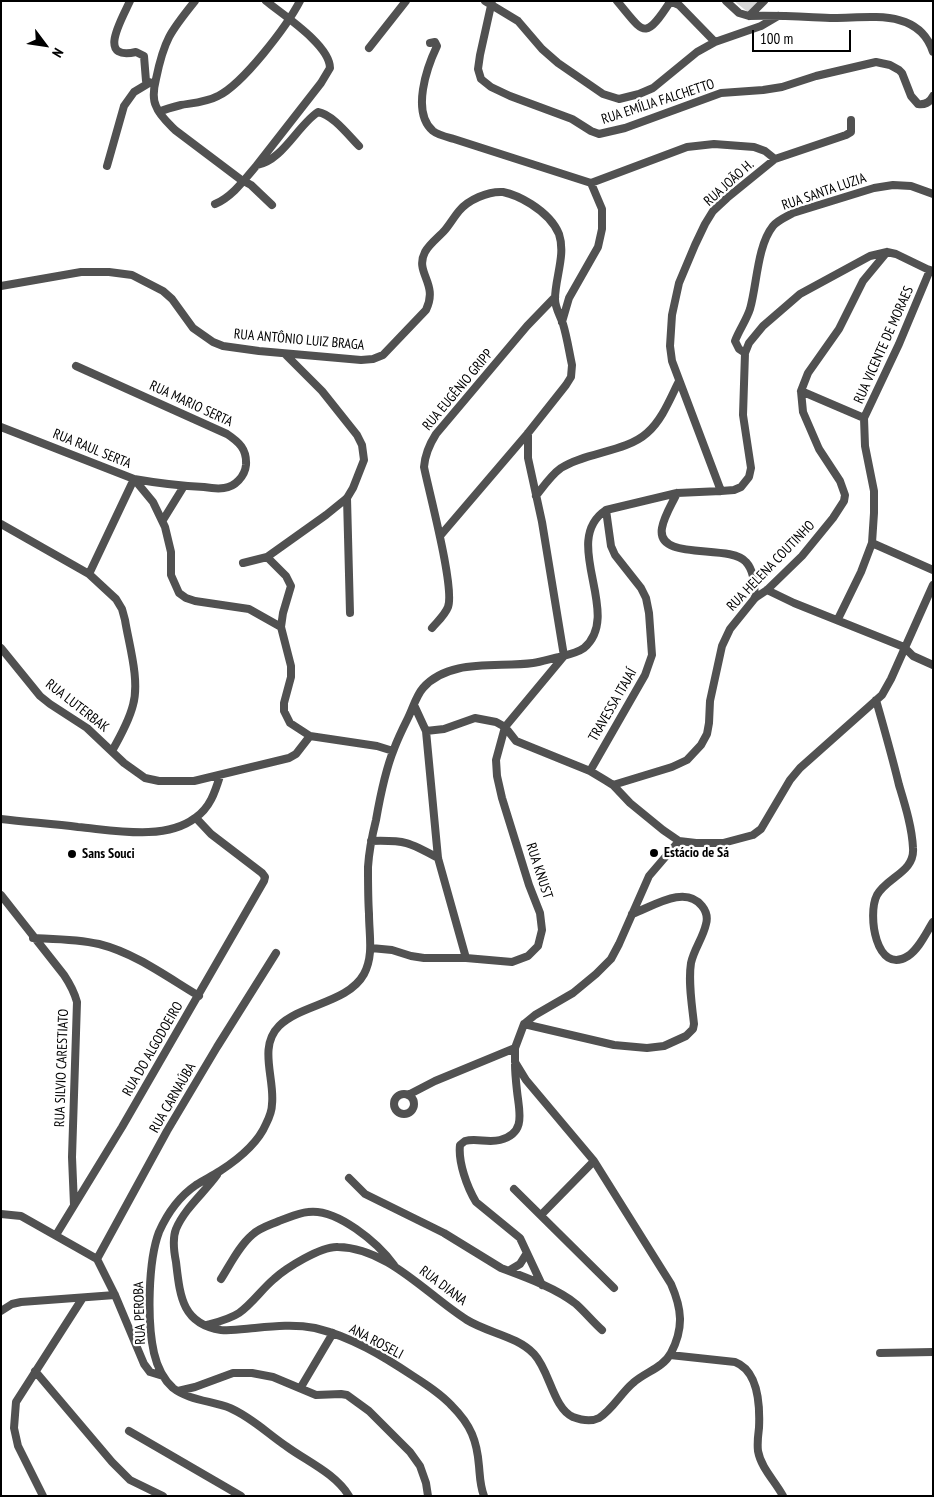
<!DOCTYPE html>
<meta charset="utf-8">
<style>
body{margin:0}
#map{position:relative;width:934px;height:1497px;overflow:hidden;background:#fff;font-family:"PT Sans Narrow",sans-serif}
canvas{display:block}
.frame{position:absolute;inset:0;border:2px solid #000;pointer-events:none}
.north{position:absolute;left:20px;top:20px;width:50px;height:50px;-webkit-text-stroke:4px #fff;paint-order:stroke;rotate:121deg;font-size:14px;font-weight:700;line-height:20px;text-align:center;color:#000}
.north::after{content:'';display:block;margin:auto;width:18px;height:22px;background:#000;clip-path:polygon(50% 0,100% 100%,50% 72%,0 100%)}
.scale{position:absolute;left:752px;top:30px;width:99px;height:22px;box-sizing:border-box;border:2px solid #000;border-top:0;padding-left:6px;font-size:15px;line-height:18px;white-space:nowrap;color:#000;-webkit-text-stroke:4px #fff;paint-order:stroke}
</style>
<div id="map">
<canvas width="934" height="1497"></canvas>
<div class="frame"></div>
<div class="north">N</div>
<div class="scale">100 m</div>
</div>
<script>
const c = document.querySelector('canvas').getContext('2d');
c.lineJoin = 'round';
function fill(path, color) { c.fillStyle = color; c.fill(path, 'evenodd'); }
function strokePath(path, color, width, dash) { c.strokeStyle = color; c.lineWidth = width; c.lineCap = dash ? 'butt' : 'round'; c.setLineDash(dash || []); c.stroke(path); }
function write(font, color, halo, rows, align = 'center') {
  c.font = font + ' "PT Sans Narrow",sans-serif'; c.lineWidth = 4.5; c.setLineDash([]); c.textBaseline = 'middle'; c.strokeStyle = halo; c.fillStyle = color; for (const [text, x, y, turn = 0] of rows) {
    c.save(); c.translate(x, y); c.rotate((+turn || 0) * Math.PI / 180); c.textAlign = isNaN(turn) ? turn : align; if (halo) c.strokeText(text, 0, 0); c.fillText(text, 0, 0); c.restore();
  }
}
fill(new Path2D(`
 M734,1H761L749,13Z`), '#d8d8d8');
strokePath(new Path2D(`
 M130,1C122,19 96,61 136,52L144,56L146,81L155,84
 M195,1C170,32 164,40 156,79C154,87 152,98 156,106C159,115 168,123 175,130L240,179L251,185L272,205
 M266,1C283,15 330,45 330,68L321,83L257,165C282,161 298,125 318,112C332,114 349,136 359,146
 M485,1L518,21L542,49L558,63L603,94L619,99L639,94L653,88L697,52L715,42L761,26L778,16
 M492,1L480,55L478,69L481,79L491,87L510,96L572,119L591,131L599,134L625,128L721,93L763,90L782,87L816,76L876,62L890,65L899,70L902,73L911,96L918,104C925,105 930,102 933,96
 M617,1C644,33 644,42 670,2
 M670,1L679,5L715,42
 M726,1L739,13L749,16C778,15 806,17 834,18C870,18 919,8 933,52
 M749,16L764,1
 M430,43L435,42L437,46C427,67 411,112 433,131C438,135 447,137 454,139L591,183
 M369,48L406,1
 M159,112C166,109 173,107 181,105C193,103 207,102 218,96C243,84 287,26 300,1
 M107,166L124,106L134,92L149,83
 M591,183L687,147L714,144L754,147L765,151L775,159
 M215,204C232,197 245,179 257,165
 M930,270L899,344L864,418L865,446L874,491V513L872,543L933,570
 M1,286L81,272H109L132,275L163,291L172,299L193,328L213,342L223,346L259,351L361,360L373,359L383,355L426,310C439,283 414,273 425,252C430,243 439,237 445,230C450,224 454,217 459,211C468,200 488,191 503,192C513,194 523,199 531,204C542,211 554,222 559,234C566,255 555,278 555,299C555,308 560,315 563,324C567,337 569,351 572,365L571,377L566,385L528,433L440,536
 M562,322L569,298L598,247L602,229V209L591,183
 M745,353L739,349L735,341C739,330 746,321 750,309C757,285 757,246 773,226C778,220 786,217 793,213L874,188L893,185L911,186L933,194
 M76,366L227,434C239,442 247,449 246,465C245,476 235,487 224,488C218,489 210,488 204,487C180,486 157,483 134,479
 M801,391L864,418
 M1,427L134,479L153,502L165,527L171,552V575L179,593L186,598L195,601L249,609L281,627L291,666V677L284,703V711L290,723L310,736L377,746L393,751
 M528,433V458L542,522L564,656
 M721,491L672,361L670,346L672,315L679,283L695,245L705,224L713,211L727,198L775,159L846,135L851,132V120
 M677,493C672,504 664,516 662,528C656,562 730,543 746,562C755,572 754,586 755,598
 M536,496C543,487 551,475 561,468C586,452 626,452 647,433C662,420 670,399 679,381
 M347,498L350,613
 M163,520L184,486
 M1,524L89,574L116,599L122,609L125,620C129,645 140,680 133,705C129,721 120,737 112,751
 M267,557L286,576L291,586L283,613L281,627
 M243,563L267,557L326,515L347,498L353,488L364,460L362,445L357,435L322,391L285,354
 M89,574L134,479
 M767,590L794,603L904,647L913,656L933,665
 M838,619L861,572L872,543
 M432,628C437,622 445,615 448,607C455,588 429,492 424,467C425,454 429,445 436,434L527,326L555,297
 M1,648L40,696L50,704L87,728L124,763L145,778L159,781H194L289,758L296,754L310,736
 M876,700C884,728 892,756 899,785C905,805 912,827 913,848C915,872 887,877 877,895C867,914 876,976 908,956C919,949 926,933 933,922
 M414,705L426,731L438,858L466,958
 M426,731L444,729L475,718L496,722L505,727L516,741L590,771L605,780L613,785L630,803L663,830L679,841L696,843H723L753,835L761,829L790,780L800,768L882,695L891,679L933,585
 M590,771L645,675L652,655L649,613L646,598L641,588L615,555L611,546L606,510
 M613,785L672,767L687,760L701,745L707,734L709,723L710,701L722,646L730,629L755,598L767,590L802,556L833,518L844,501L845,495L840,481L819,449L803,412L801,391L808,373L839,329L863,281L887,252
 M1,819C27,822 53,824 78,827C113,830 165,841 195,818C210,808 215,792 220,776
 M371,841C405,840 409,842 438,858
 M1,895L64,975C70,984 74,991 77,1002L72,1157L74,1205
 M33,938C55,939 77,939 99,944C135,953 167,977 199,996
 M371,948L392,950L411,956L424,958H466L512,962L528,956L538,946L542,930L540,913L529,885L502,798L497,776L496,760L505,727L564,656
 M524,1024L614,1045L647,1048L664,1046L686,1036L693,1029L694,1024C692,1005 688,982 691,963C694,949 703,938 706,924C708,917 706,911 702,906C685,884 652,907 632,914
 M515,1064C515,1073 516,1082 517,1091C519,1111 527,1133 500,1140C488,1143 476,1138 465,1141L460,1145C458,1162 467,1187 476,1202L520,1238L542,1285
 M394 1104a10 10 0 1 1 20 0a10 10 0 1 1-20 0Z
 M408,1095L435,1081L515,1048
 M217,1175C204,1193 185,1208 176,1229C172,1239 174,1252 176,1262C180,1296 182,1324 221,1330C232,1331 244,1329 255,1328C275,1326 295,1324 315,1328C352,1337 383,1356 413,1376C427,1385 441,1394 452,1406C471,1425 477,1441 479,1466C480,1477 480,1486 484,1496
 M349,1178L365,1194L444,1233L501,1268C525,1277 556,1288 576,1304C585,1312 593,1322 602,1330
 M514,1189L614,1288
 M1,1214L21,1216L97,1259L115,1295L144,1364L150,1372L163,1376
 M541,1215L594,1161
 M56,1235L122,1127L264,881L265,877L262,873L211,834L196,818
 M97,1259L167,1131L217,1047L276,953
 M510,1270L520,1264L527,1253
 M221,1279C230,1265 239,1246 252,1235C259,1228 270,1225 279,1221C288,1218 298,1213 308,1212C337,1208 378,1243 394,1265
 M1,1311L12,1304L21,1302L115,1295
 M207,1325C218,1322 230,1319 239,1313C252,1304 262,1289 274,1279C286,1268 321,1246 338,1247C388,1248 427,1295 467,1320C488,1333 517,1336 534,1354C550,1371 553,1408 573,1417C581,1420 591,1422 599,1418C613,1409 621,1393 633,1383C645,1372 663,1368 671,1353C684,1328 682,1309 671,1284L594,1161L526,1080L515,1062V1048L524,1024L535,1015L573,993L596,974L611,959L619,944L649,876L679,841
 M880,1353L933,1352
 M670,1355L735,1362C759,1371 760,1406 759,1428C758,1436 757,1443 758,1451C761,1468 775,1481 783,1496
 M35,1371L112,1462L130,1480L163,1496
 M301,1387L333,1333
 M178,1391L195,1387L233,1373H252L273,1377L316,1395L341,1394L347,1395L369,1411L410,1452L420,1466L426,1483L428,1496
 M129,1431L241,1496
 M43,1496L18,1446L14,1428L16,1402L82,1299
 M349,1496C335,1473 306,1461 286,1446C267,1433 251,1417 230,1408C212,1401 188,1400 173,1388C163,1379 157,1366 154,1353C147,1322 148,1261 159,1232C167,1214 180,1196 196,1185C204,1180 212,1176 220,1171C237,1160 258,1143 266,1124C269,1118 272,1110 272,1104C275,1079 258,1047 279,1026C301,1004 348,1003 364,974C374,955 369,935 369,914C368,899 368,883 368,867C369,851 372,836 376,820C380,797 385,771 394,749C398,738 403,728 408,718C413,708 416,696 423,688C449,658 498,668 533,663C541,662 550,659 559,657C567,655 577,653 584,648C624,614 559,541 606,510L677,493L721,491L734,490L741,487L749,477L751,468L743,415L745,353L749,343L763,326L800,294L870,256L887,252L896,254L933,272`), '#515151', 8);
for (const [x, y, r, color] of [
 [654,853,5,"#000"],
 [72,854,5,"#000"]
]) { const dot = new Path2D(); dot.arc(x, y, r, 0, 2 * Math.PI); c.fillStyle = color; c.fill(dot); strokePath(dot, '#fff', 2); }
write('14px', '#000', '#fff', [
 ["RUA EMÍLIA FALCHETTO",658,102,-18],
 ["RUA JOÃO H.",729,183,-42],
 ["RUA SANTA LUZIA",824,192,-19],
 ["RUA ANTÔNIO LUIZ BRAGA",299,340,5],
 ["RUA VICENTE DE MORAES",884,345,-66],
 ["RUA EUGÊNIO GRIPP",458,390,-50],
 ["RUA MARIO SERTA",191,404,25],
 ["RUA RAUL SERTA",92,449,22],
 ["RUA HELENA COUTINHO",771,566,-46],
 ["TRAVESSA ITAJAÍ",613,705,-60],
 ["RUA LUTERBAK",77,706,38],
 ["RUA KNUST",539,871,72],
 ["RUA DO ALGODOEIRO",153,1049,-60],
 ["RUA SILVIO CARESTIATO",62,1068,-88],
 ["RUA CARNAÚBA",173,1098,-60],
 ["RUA DIANA",443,1286,37],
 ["RUA PEROBA",140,1313,-92],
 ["ANA ROSELI",376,1342,28]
]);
write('bold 14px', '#000', '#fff', [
 ["Estácio de Sá",664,853],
 ["Sans Souci",82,854]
], 'left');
</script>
